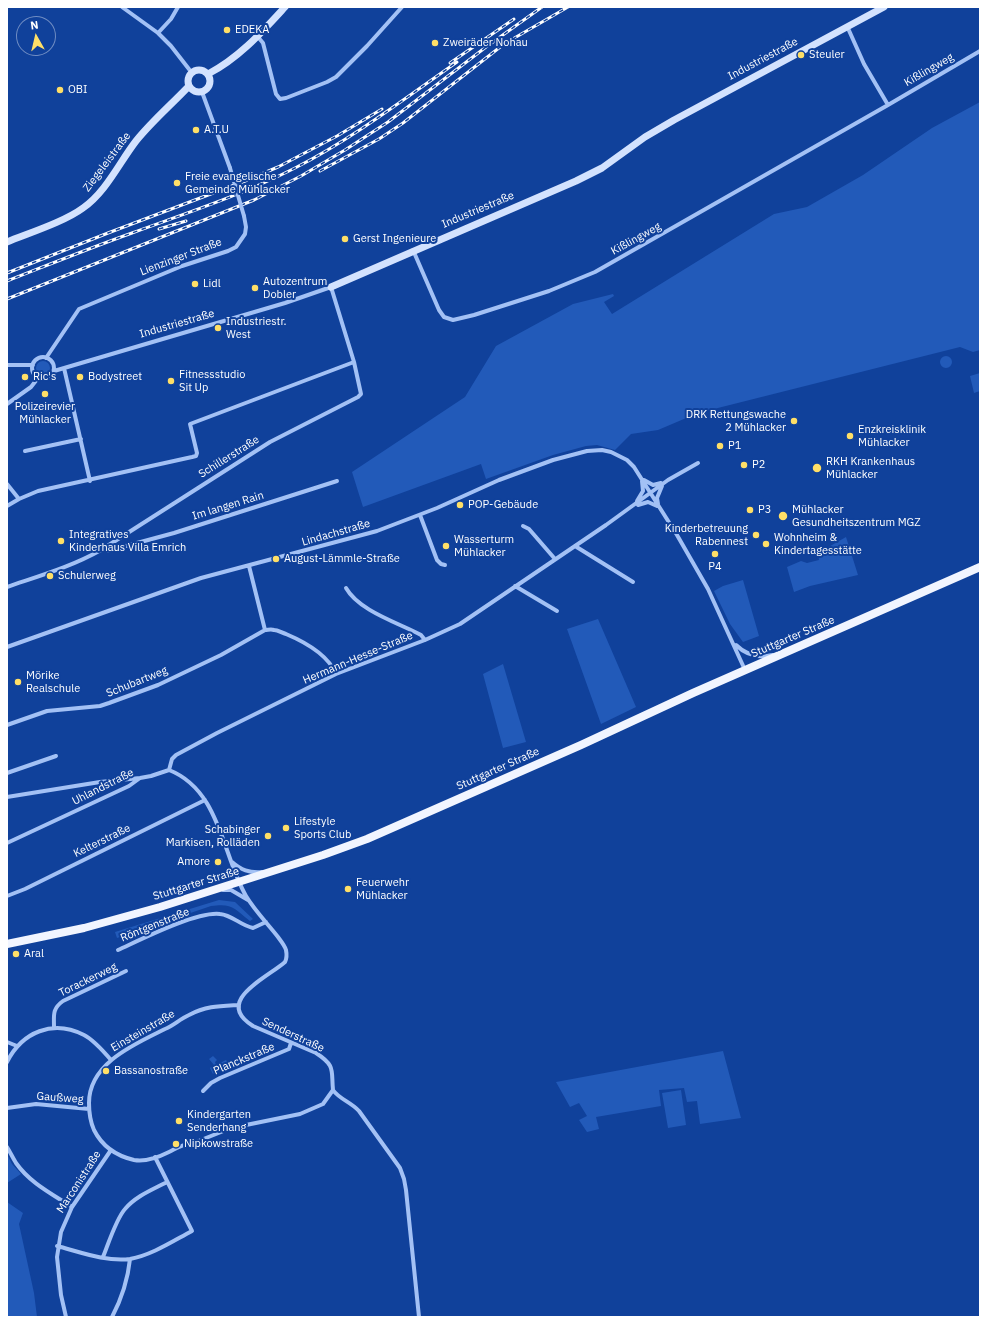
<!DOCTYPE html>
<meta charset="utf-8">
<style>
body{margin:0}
#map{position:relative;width:987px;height:1324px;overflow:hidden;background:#10419b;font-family:"IBM Plex Sans",sans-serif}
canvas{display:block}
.frame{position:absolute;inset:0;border:8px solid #fff;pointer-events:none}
.north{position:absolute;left:16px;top:16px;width:40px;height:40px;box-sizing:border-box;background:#10419b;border:1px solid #708dc3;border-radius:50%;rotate:352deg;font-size:11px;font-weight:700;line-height:16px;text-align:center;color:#fff}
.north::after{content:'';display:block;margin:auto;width:14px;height:18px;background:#ffdf67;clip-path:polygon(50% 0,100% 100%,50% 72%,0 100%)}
</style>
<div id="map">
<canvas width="987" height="1324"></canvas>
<div class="frame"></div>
<div class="north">N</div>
</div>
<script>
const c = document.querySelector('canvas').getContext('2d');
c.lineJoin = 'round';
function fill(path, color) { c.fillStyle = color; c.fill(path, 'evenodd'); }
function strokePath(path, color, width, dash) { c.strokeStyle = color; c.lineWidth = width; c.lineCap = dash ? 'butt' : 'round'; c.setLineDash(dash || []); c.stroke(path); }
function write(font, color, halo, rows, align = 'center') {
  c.font = font + ' "IBM Plex Sans",sans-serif'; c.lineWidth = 4; c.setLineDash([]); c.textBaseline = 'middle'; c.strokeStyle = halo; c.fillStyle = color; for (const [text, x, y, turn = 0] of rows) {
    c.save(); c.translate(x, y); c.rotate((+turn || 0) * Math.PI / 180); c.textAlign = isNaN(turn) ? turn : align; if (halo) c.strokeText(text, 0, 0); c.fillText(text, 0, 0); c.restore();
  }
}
fill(new Path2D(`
 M980,102V350L973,352L960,347L698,413L658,430L631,434L615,450L597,445L586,446L553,455L486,479L481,464L363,507L352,472L465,397L496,346L573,304L613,294L614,296L604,302L612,314L774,214L807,207L863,175L932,128Z
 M940 362a6 6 0 1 1 12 0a6 6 0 1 1-12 0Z
 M36 368a7 7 0 1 1 14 0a7 7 0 1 1-14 0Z
 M980,373V391L974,393L970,376Z
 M846,537L858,575L810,586L794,592L787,567L801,561L807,563L819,560L818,553Z
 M743,580L759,636L743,642L730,624L714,591L723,586Z
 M598,619L636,707L601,724L567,629Z
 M503,664L526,742L503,748L483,674Z
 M219,900L235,902L253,919L250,921C234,908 232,903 211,906L117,938L115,932Z
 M723,1051L741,1118L700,1124L697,1101L687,1102L684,1088L659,1090L661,1106L596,1117L599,1129L587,1132L579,1120L587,1116L579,1103L570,1107L556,1082Z
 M213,1056L217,1060L215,1062L216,1065L226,1060L228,1063C223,1067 218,1069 213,1074L210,1068L214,1065L209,1059Z
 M681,1090L686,1125L668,1128L662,1093Z
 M7,1154L12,1164L21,1174L7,1183Z
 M7,1202L23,1213L19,1224L34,1293L37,1317H7Z`), '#225ab9');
strokePath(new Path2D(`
 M122,7L158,33L171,46L192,73
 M847,26L864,64L888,105
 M158,33L171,19L178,7
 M258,37L263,43L276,94L280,99L286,98L327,82L336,77L367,46L402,7
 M202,92L230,168
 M413,250L439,310L444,317L453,320L474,315L549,291L595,272L888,105L980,51
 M32 368a11 11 0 1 1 22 0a11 11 0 1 1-22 0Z
 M46,358L79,309L182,266L228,251L236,247L245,234L246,227L244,216
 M7,365H33
 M64,368L90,481
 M7,404L31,387L38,378
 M25,451L81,439
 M644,480L653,485L661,483
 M7,484L19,499L38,491L192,457L196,456L197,453L190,424L354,362
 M637,501L643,491L642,481
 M658,504L657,498L662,486
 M638,505L648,502L657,506
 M7,506L19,499
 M420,515L437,560L441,564L445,565
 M523,526L529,529L555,559
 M575,546L633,582
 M101,550L106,551L111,550L174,533L337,481
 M249,566L265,630C268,630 271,629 274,630C278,630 282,633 286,634C305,642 328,655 336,674
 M515,586L557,611
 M7,587C39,576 71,567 101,550L270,442L358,397L361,394L354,362L331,287L285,303L54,371
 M346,588C359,611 399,623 421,635L425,640
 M736,645C746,655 759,658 773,655
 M7,647L201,578L377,531L437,508L499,480L553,460L587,451L602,450L611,452L627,460L634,467L677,535L708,589L745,670
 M7,725L47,711L100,706L109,703L158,685L221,655L265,630
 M169,770L172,759L176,755L217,733L336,674L425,640L460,624L606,525L668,480L698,463
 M7,773L56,756
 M7,797L100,782L140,778L151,776L169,770C220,790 222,854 246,896C255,911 268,924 278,937C281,941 285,946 286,950C287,955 287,958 285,962C267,978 213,1001 253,1026L316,1053C336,1066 331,1070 333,1090C339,1099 351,1102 359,1111L400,1168L404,1179L406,1190L419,1317
 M7,843L129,786L140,778
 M232,862C241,870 249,873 262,872
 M223,890H231L248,900
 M7,896L25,889L205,800
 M118,950C140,940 197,911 220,914C232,915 240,925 253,928L266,922
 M238,1005C220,1006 206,1006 189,1015C180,1019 173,1026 165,1029C135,1044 89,1063 89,1103C89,1112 90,1121 94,1130C102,1146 117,1156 134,1160C145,1162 159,1157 169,1152C177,1148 182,1144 191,1144L226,1130L246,1125L300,1114L323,1104L333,1090
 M54,1027C54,1015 52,1009 63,1001L126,971
 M7,1042L17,1046
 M7,1062C22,1032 53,1019 84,1035C92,1039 105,1053 111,1060
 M203,1091L211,1083L220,1078L289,1049L291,1043
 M7,1108L36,1104L89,1109
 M7,1147C10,1152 13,1158 16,1163C30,1183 52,1194 72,1207
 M57,1246C80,1252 106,1262 130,1259C152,1255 173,1241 192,1231L155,1157
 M103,1257C108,1245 116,1219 125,1209C136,1196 152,1190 167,1182
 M66,1317L61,1295L57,1257L61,1232L72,1207L111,1150
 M112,1317C121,1300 128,1278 130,1259`), '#a3c1f5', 4);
strokePath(new Path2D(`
 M188 81a11 11 0 1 1 22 0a11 11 0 1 1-22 0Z
 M208,74C239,58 262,32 285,7
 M7,242C29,233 64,222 83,208C106,192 119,163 136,141C152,121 172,104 189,86
 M331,287L576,181L602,168L645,137L674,120L884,7`), '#d3e2fe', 7);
strokePath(new Path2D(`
 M7,944L84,928L160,907L323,855L367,839L581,745L693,693L980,567`), '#f1f5ff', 8);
const rail = new Path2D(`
 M450,63L514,19
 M320,171L379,139L403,123L504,44L568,7
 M159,229L186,221
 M7,273L108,233L245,181L278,167L337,136L382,109
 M7,281C48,265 90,248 132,233C187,213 242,195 295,168C352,139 404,99 457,62
 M7,299L254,200L301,176L345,150L388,122L486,47L542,7`);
strokePath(rail, '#fff', 3);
strokePath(rail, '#10419b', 1.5, [4.5]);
strokePath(new Path2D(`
 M230,168L244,216`), '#a3c1f5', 4);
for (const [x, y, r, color] of [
 [227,30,4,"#ffdf67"],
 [435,43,4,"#ffdf67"],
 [801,55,4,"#ffdf67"],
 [60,90,4,"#ffdf67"],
 [196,130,4,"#ffdf67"],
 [177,183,4,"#ffdf67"],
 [345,239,4,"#ffdf67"],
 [195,284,4,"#ffdf67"],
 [255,288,4,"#ffdf67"],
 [218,328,4,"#ffdf67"],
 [25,377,4,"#ffdf67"],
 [80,377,4,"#ffdf67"],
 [171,381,4,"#ffdf67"],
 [45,394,4,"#ffdf67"],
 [794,421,4,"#ffdf67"],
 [850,436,4,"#ffdf67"],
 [720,446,4,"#ffdf67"],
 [744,465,4,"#ffdf67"],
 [817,468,5,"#ffdf67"],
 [460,505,4,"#ffdf67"],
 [750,510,4,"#ffdf67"],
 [783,516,5,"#ffdf67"],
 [756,535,4,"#ffdf67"],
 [61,541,4,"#ffdf67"],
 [766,544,4,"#ffdf67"],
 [446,546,4,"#ffdf67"],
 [715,554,4,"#ffdf67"],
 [276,559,4,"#ffdf67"],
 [50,576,4,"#ffdf67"],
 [18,682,4,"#ffdf67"],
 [286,828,4,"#ffdf67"],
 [268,836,4,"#ffdf67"],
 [218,862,4,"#ffdf67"],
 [348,889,4,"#ffdf67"],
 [16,954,4,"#ffdf67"],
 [106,1071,4,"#ffdf67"],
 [179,1121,4,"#ffdf67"],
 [176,1144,4,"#ffdf67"]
]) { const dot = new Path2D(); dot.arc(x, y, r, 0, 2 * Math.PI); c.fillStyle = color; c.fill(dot); strokePath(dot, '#10419b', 1.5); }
write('11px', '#fff', '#10419b', [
 ["EDEKA",235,30],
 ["Zweiräder Nohau",443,43],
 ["Steuler",809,55],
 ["OBI",68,90],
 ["A.T.U",204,130],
 ["Freie evangelische",185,177],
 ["Gemeinde Mühlacker",185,190],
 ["Gerst Ingenieure",353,239],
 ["Autozentrum",263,282],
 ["Dobler",263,295],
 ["Lidl",203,284],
 ["Industriestr.",226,322],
 ["West",226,335],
 ["Fitnessstudio",179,375],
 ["Sit Up",179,388],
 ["Ric's",33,377],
 ["Bodystreet",88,377],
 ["Polizeirevier",45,407,"center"],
 ["Mühlacker",45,420,"center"],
 ["DRK Rettungswache",786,415,"right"],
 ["2 Mühlacker",786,428,"right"],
 ["Enzkreisklinik",858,430],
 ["Mühlacker",858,443],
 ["P1",728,446],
 ["RKH Krankenhaus",826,462],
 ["Mühlacker",826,475],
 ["P2",752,465],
 ["POP-Gebäude",468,505],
 ["P3",758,510],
 ["Mühlacker",792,510],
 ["Gesundheitszentrum MGZ",792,523],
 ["Kinderbetreuung",748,529,"right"],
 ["Rabennest",748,542,"right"],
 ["Integratives",69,535],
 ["Kinderhaus Villa Emrich",69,548],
 ["Wohnheim &",774,538],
 ["Kindertagesstätte",774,551],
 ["Wasserturm",454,540],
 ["Mühlacker",454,553],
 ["August-Lämmle-Straße",284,559],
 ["P4",715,567,"center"],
 ["Schulerweg",58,576],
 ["Mörike",26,676],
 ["Realschule",26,689],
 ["Lifestyle",294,822],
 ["Sports Club",294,835],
 ["Schabinger",260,830,"right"],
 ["Markisen, Rolläden",260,843,"right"],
 ["Amore",210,862,"right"],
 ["Feuerwehr",356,883],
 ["Mühlacker",356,896],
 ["Aral",24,954],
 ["Bassanostraße",114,1071],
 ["Kindergarten",187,1115],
 ["Senderhang",187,1128],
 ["Nipkowstraße",184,1144]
], 'left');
write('11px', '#fff', '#10419b', [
 ["Industriestraße",763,59,-28],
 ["Kißlingweg",929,70,-30],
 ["Ziegeleistraße",107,162,-53],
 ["Industriestraße",478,210,-23],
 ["Kißlingweg",636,239,-29],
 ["Lienzinger Straße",181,257,-21],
 ["Industriestraße",177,324,-16],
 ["Schillerstraße",229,457,-32],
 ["Im langen Rain",228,506,-17],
 ["Lindachstraße",336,533,-16],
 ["Stuttgarter Straße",793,637,-23],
 ["Hermann-Hesse-Straße",358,658,-23],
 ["Schubartweg",137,682,-22],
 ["Stuttgarter Straße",498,769,-24],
 ["Uhlandstraße",103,787,-27],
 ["Kelterstraße",102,841,-26],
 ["Stuttgarter Straße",196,884,-17],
 ["Röntgenstraße",155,925,-22],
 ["Torackerweg",88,980,-26],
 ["Einsteinstraße",143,1031,-30],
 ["Senderstraße",293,1035,25],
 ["Planckstraße",244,1059,-23],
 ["Gaußweg",60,1098,4],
 ["Marconistraße",79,1182,-57]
]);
</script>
